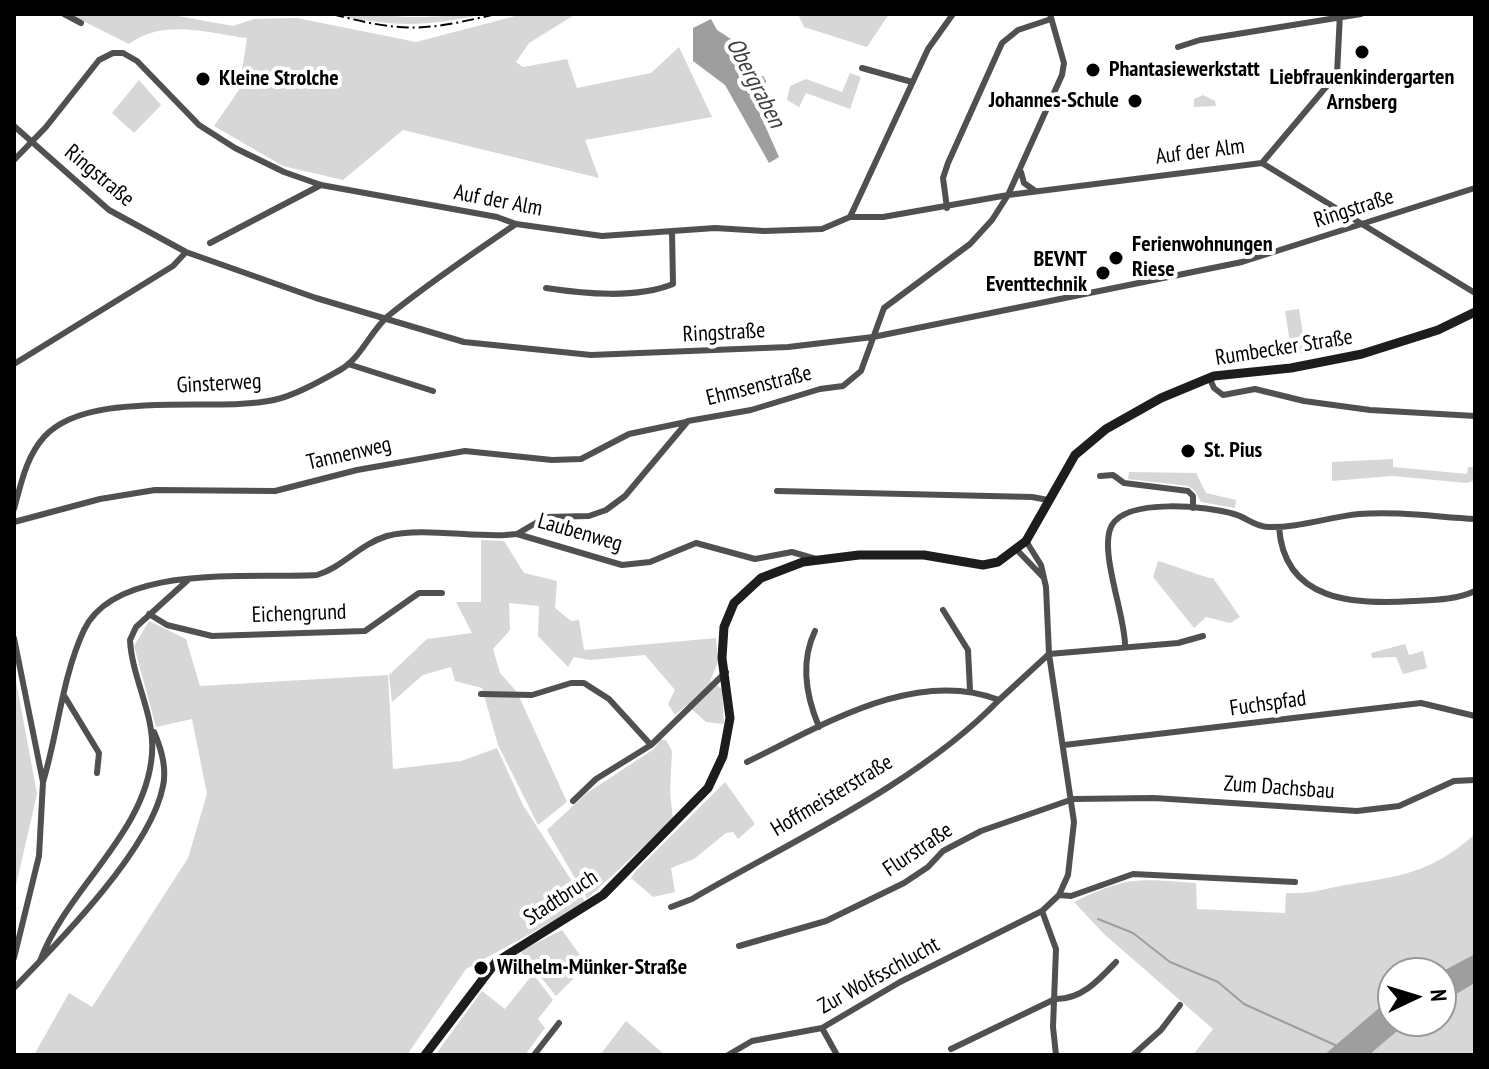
<!DOCTYPE html>
<meta charset="utf-8">
<style>
body{margin:0}
#map{position:relative;width:1489px;height:1069px;overflow:hidden;background:#fff;font-family:"PT Sans Narrow",sans-serif}
canvas{display:block}
.frame{position:absolute;inset:0;border:16px solid #000;pointer-events:none}
.north{position:absolute;left:1377px;top:957px;width:80px;height:80px;box-sizing:border-box;background:#fff;border:2px solid #999;border-radius:50%;rotate:86deg;font-size:22px;font-weight:700;line-height:32px;text-align:center;color:#000}
.north::after{content:'';display:block;margin:auto;width:28px;height:36px;background:#000;clip-path:polygon(50% 0,100% 100%,50% 72%,0 100%)}
</style>
<div id="map">
<canvas width="1489" height="1069"></canvas>
<div class="frame"></div>
<div class="north">N</div>
</div>
<script>
const c = document.querySelector('canvas').getContext('2d');
c.lineJoin = 'round';
function fill(path, color) { c.fillStyle = color; c.fill(path, 'evenodd'); }
function strokePath(path, color, width, dash) { c.strokeStyle = color; c.lineWidth = width; c.lineCap = dash ? 'butt' : 'round'; c.setLineDash(dash || []); c.stroke(path); }
function write(font, color, halo, rows, align = 'center') {
  c.font = font + ' "PT Sans Narrow",sans-serif'; c.lineWidth = 8; c.setLineDash([]); c.textBaseline = 'middle'; c.strokeStyle = halo; c.fillStyle = color; for (const [text, x, y, turn = 0] of rows) {
    c.save(); c.translate(x, y); c.rotate((+turn || 0) * Math.PI / 180); c.textAlign = isNaN(turn) ? turn : align; if (halo) c.strokeText(text, 0, 0); c.fillText(text, 0, 0); c.restore();
  }
}
fill(new Path2D(`
 M69,14H167L233,26L254,19L297,18L416,42L523,14H576L529,43L516,62L523,67L567,59L577,88L651,73L679,47L712,117L585,140L599,178L403,130L343,180L283,166L214,126L239,90L247,38C207,33 163,18 129,44Z
 M383,14C417,21 449,14 484,14C419,28 396,26 330,15Z
 M798,14H889L867,47L804,27Z
 M850,73L861,77L850,109L806,93L799,107L787,100L790,86L806,79L842,92Z
 M139,80L161,105L134,133L112,113Z
 M1203,95L1215,101L1216,106L1194,107V99Z
 M1299,309L1306,353L1292,355L1285,311Z
 M1393,459V467L1467,474L1468,467H1475V480L1467,483L1392,476L1332,481V462Z
 M1129,472L1196,473L1206,493L1236,500L1235,508L1201,502L1195,491L1188,486L1128,479Z
 M481,540L504,541L524,573L557,581L555,608L571,621L579,620L584,650L716,638L718,662L710,681L722,689L724,724L706,722L687,705L675,715L668,704L675,690L645,655L590,660L574,657L568,667L538,636L539,606L509,603L510,630L493,649L500,673L517,692L567,802L538,825L498,745L482,688L455,681L451,667L423,675L392,702L389,675L427,639L472,633L456,602H481Z
 M1158,561C1171,564 1207,579 1213,578L1240,617L1230,623L1206,617L1194,628L1153,577Z
 M149,621L186,639L200,686L388,675L393,769L461,761L497,748L523,805L586,903L466,969L407,1055H34L69,993L92,1007L188,858L207,794L192,719L156,727L134,646Z
 M1405,644L1409,655L1423,651L1427,668L1403,674L1396,657L1372,658L1371,653Z
 M14,670L37,794L14,894Z
 M660,740H666L672,751L670,792L673,819L587,899L547,830L587,793L654,749Z
 M725,782L755,824L738,839L733,832L726,833L694,859L671,868L675,892L653,897L631,878L635,872Z
 M1475,834V954L1439,973H1393V996L1324,1055H1193L1213,1029L1104,934L1074,902C1128,876 1138,879 1196,883L1197,909L1285,913L1286,893C1305,894 1317,891 1335,887C1394,876 1427,877 1475,834Z
 M562,930L587,965L556,996L520,951Z
 M533,974L553,1000L538,1019L545,1028L525,1055H435L482,991L505,1009Z
 M1475,983V1055H1369L1409,1021H1441V1003Z
 M626,1021L665,1055H600Z`), '#d7d7d7');
fill(new Path2D(`
 M711,19L717,30L737,43L739,76L744,87L755,76H763L766,81L759,112L779,157L769,163L725,85L693,61V28Z
 M1475,954V983L1441,1003L1439,973Z
 M1393,996V1021H1409L1369,1055H1324Z`), '#9e9e9e');
strokePath(new Path2D(`
 M1098,919L1133,933L1170,962L1218,982L1244,1004L1335,1045`), '#9e9e9e', 2);
strokePath(new Path2D(`
 M64,14L81,23
 M1178,47L1200,40L1361,14
 M862,68L912,82
 M14,126L109,210L186,252L316,298L464,342L591,355L788,347L873,337L1242,262L1475,188
 M14,160L46,127L99,60L113,53H123L137,61L199,125L235,148L284,172L321,185L497,217L516,224L602,236L715,228L764,231L822,229L850,217H883L1008,195L1262,163L1475,293
 M1262,163L1337,74L1340,14
 M1021,172L1024,183L1034,190
 M947,208L943,178L948,163L1002,43L1018,30L1051,19
 M850,217L928,49L953,14
 M210,243L321,185
 M546,288C585,294 636,299 673,284L672,231
 M14,364L173,266L186,252
 M348,364L433,391
 M1209,377L1214,388L1223,395L1255,389L1304,401L1370,410L1475,416
 M1100,476L1113,475L1124,483L1188,491L1193,496V508
 M777,491L1032,497L1048,500
 M14,509C21,484 26,457 44,437C88,388 214,413 274,400C296,395 320,381 340,370C361,358 370,332 388,316C429,283 473,253 516,224
 M14,522L100,499L155,490L275,491L357,470L465,451L552,460L581,459L629,434L686,422
 M1279,527C1284,602 1355,605 1413,601C1434,600 1456,600 1475,591
 M517,534L622,565L650,562L696,543L755,559L792,552L816,559
 M1026,541L1041,565L1046,587L1049,654L1074,822L1068,875L1059,895L1042,911L1056,949L1053,1027L1056,1055
 M1018,551L1043,577
 M943,610L968,650L970,690
 M149,614L167,625L212,636L365,631L419,593H442
 M815,631C800,662 806,696 819,727
 M14,638L43,782L39,856L14,958
 M1125,645C1125,614 1098,549 1112,525C1128,498 1207,506 1234,514C1246,517 1255,527 1268,527C1298,528 1329,517 1359,514C1397,511 1437,517 1475,519
 M1049,654L1178,643L1203,636
 M481,694L532,695L571,683H584L609,699L651,745
 M65,697L99,753L97,773
 M1064,745L1421,703L1475,716
 M747,762C822,726 915,667 999,700L1049,654
 M43,782C58,733 62,677 84,630C116,562 255,579 317,575C343,567 360,544 387,536C420,527 470,537 505,535L517,534L546,517L589,516L606,510L625,496L688,421L751,410L820,389L843,386L861,371L884,308L970,244L992,220L1008,195L1062,75L1064,63L1050,14
 M573,801L596,779L651,745L726,672
 M1059,895L1071,896L1133,874L1295,882
 M671,907L692,899C792,841 919,783 999,700
 M739,946L826,921L904,883L928,867L943,851L981,831L1073,799L1154,798L1357,811L1399,806L1454,781L1475,780
 M40,961C67,888 146,834 152,754C155,714 132,679 130,640L136,627L189,579
 M14,988C59,942 151,849 163,786C167,768 161,748 154,732
 M822,1028L837,1055
 M951,1049L1055,999C1081,1000 1099,980 1116,962
 M534,1055L559,1023
 M728,1055L752,1041L822,1028L900,982L1042,911
 M1133,1055L1161,1030L1180,1005`), '#505050', 6);
strokePath(new Path2D(`
 M425,1055L496,962L603,895L708,788L723,756L730,718L722,658L724,627L734,603L761,578L803,562L859,555H924L983,565L998,562L1026,541L1075,455L1106,429L1161,398L1214,376L1291,368L1362,354L1438,330L1475,312`), '#1d1d1d', 9);
strokePath(new Path2D(`
 M332,14C404,33 425,31 496,14`), '#000', 2, [12, 4, 2, 4]);
for (const [x, y, r, color] of [
 [1362,52,8,"#000"],
 [1093,70,8,"#000"],
 [203,79,8,"#000"],
 [1135,101,8,"#000"],
 [1116,258,8,"#000"],
 [1103,273,8,"#000"],
 [1188,451,8,"#000"],
 [481,968,8,"#000"]
]) { const dot = new Path2D(); dot.arc(x, y, r, 0, 2 * Math.PI); c.fillStyle = color; c.fill(dot); strokePath(dot, '#fff', 3); }
write('bold 22px', '#000', '#fff', [
 ["Phantasiewerkstatt",1109,70],
 ["Liebfrauenkindergarten",1362,78,"center"],
 ["Arnsberg",1362,103,"center"],
 ["Kleine Strolche",219,79],
 ["Johannes-Schule",1119,101,"right"],
 ["Ferienwohnungen",1132,245],
 ["Riese",1132,270],
 ["BEVNT",1087,260,"right"],
 ["Eventtechnik",1087,285,"right"],
 ["St. Pius",1204,451],
 ["Wilhelm-Münker-Straße",497,968]
], 'left');
write('22px', '#000', '#fff', [
 ["Auf der Alm",1200,152,-7],
 ["Ringstraße",99,176,40],
 ["Auf der Alm",498,201,11],
 ["Ringstraße",1354,209,-18],
 ["Ringstraße",724,333,-3],
 ["Rumbecker Straße",1284,348,-9],
 ["Ginsterweg",219,384,-3],
 ["Ehmsenstraße",759,386,-14],
 ["Tannenweg",349,454,-13],
 ["Laubenweg",580,533,16],
 ["Eichengrund",299,614,-2],
 ["Fuchspfad",1268,704,-8],
 ["Zum Dachsbau",1279,788,4],
 ["Hoffmeisterstraße",832,796,-31],
 ["Flurstraße",918,850,-34],
 ["Stadtbruch",561,898,-33],
 ["Zur Wolfsschlucht",879,976,-29]
]);
write('italic 24px', '#3f3f3f', '#fff', [
 ["Obergraben",755,83,62]
]);
</script>
